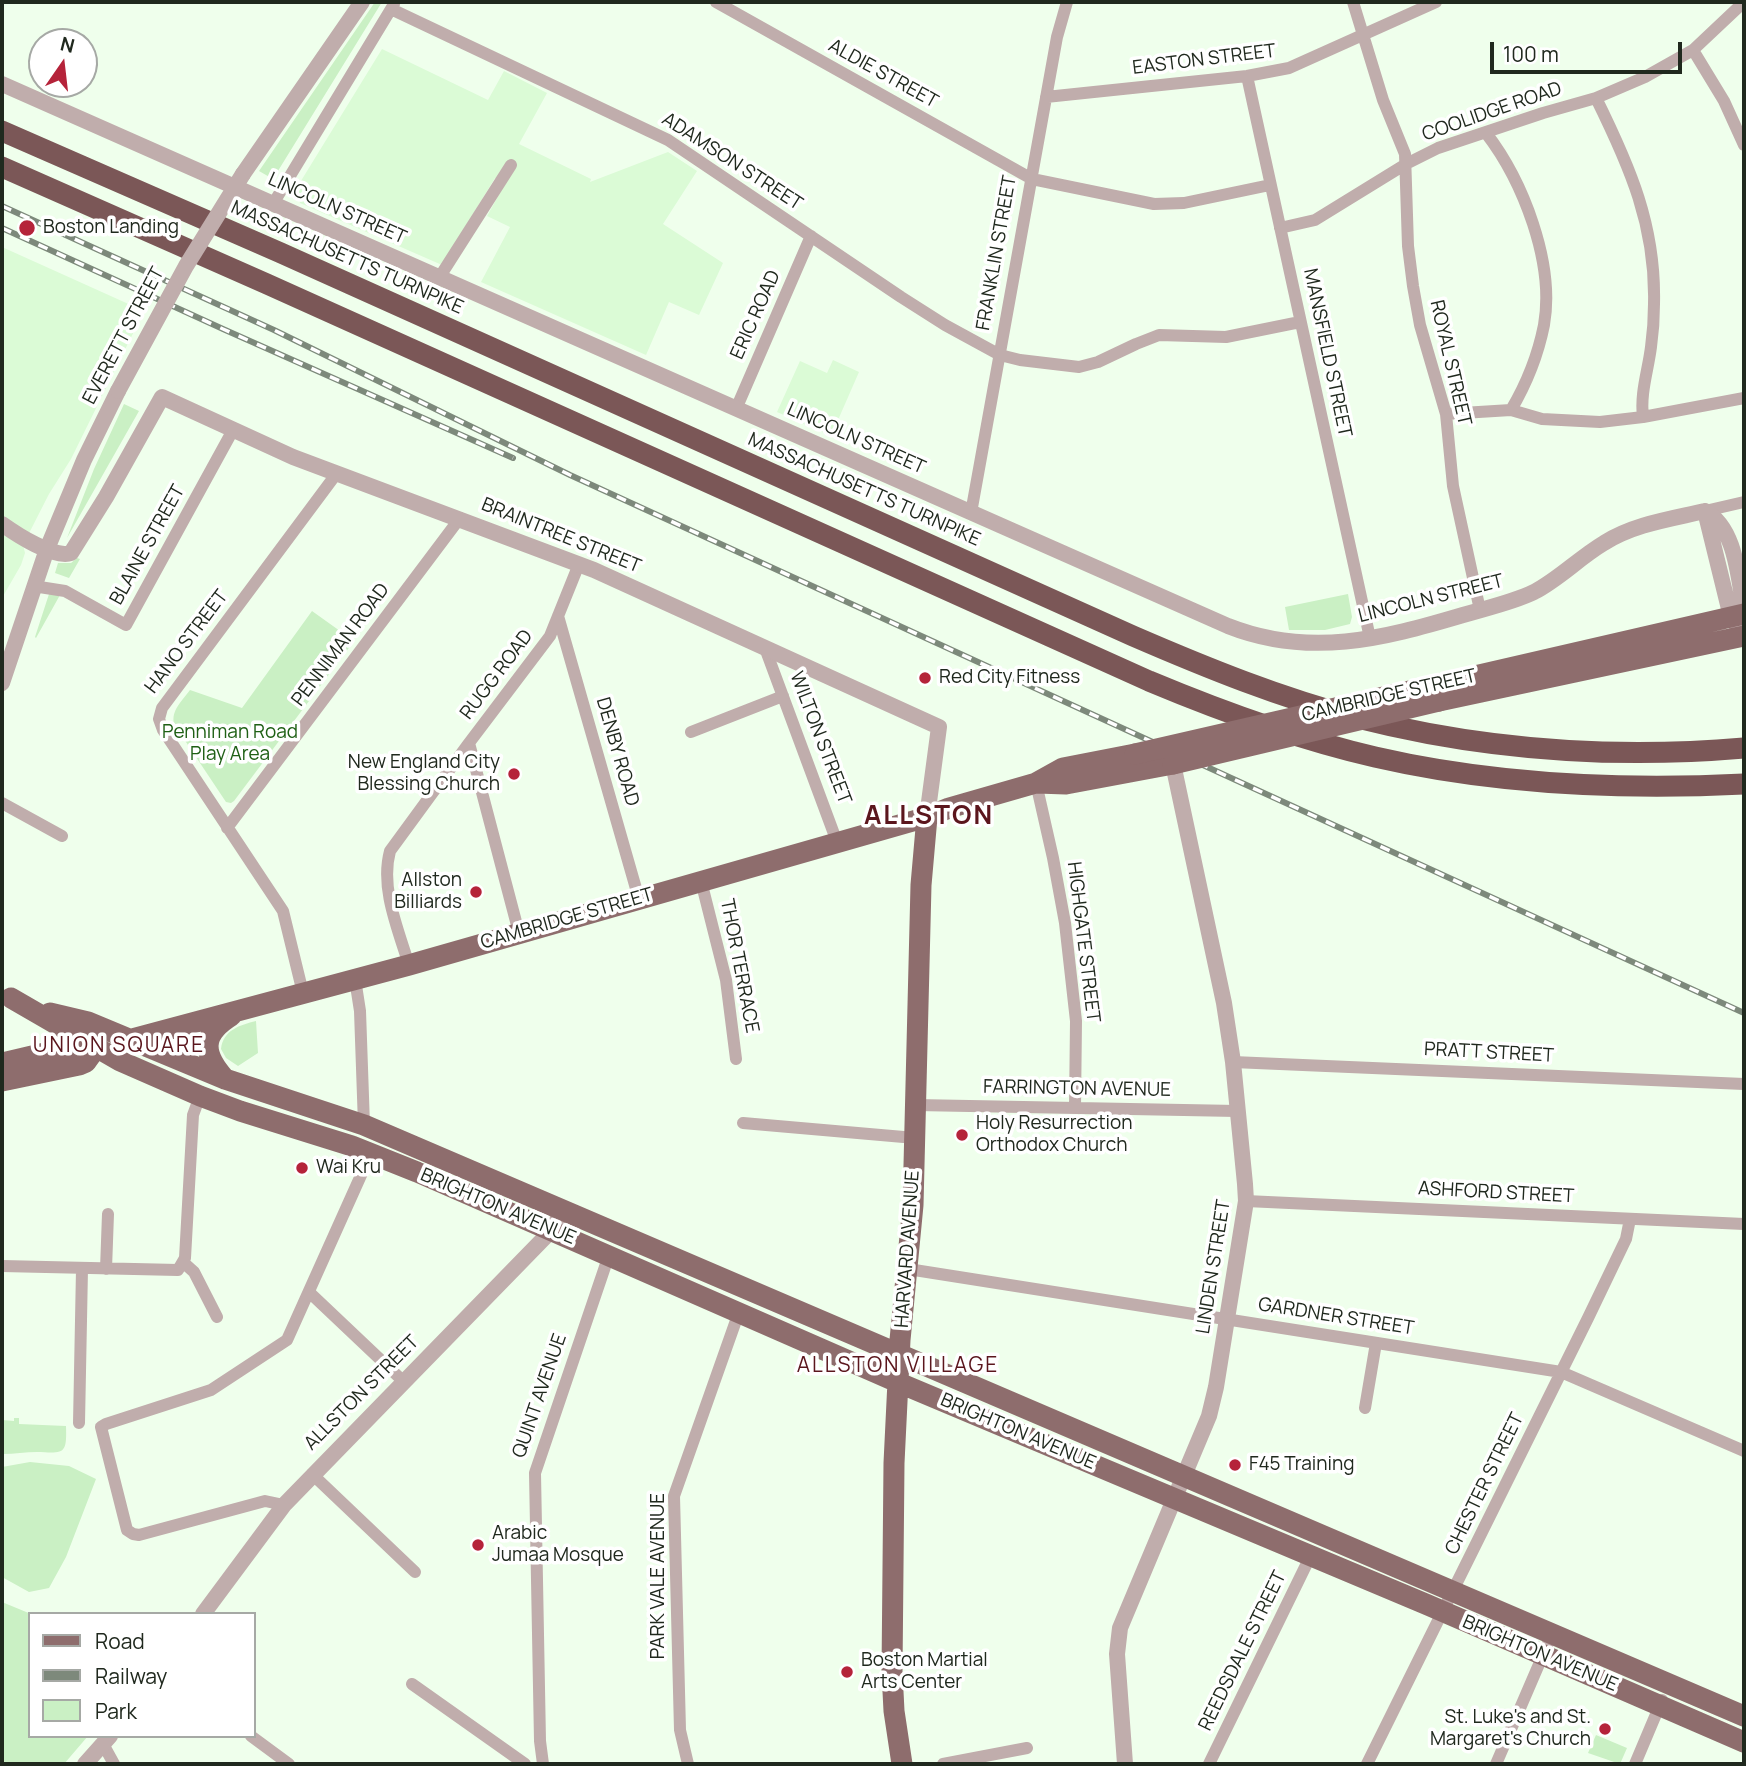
<!DOCTYPE html>
<style>
body{margin:0}
#map{position:relative;width:1746px;height:1766px;overflow:hidden;background:#efffec;font-family:Manrope,sans-serif}
canvas{display:block}
.frame{position:absolute;inset:0;border:4px solid #20291e;pointer-events:none}
.legend{position:absolute;left:28px;top:1612px;width:228px;height:126px;box-sizing:border-box;background:#fff;border:2px solid #a6a9a5;margin:0;padding:9px 12px;list-style:none;font-size:21px;color:#20291e}
.legend li{display:flex;align-items:center;gap:14px;height:35px}
.legend b{width:35px;border:2px solid #a6a9a5}
.north{position:absolute;left:28px;top:28px;width:70px;height:70px;box-sizing:border-box;background:#fff;border:2px solid #a6a9a5;border-radius:50%;rotate:14deg;font-size:19px;font-weight:700;line-height:28px;text-align:center;color:#20291e}
.north::after{content:'';display:block;margin:auto;width:24px;height:32px;background:#b5233a;clip-path:polygon(50% 0,100% 100%,50% 72%,0 100%)}
.scale{position:absolute;left:1490px;top:42px;width:192px;height:32px;box-sizing:border-box;border:4px solid #20291e;border-top:0;padding-left:9px;font-size:21px;line-height:24px;white-space:nowrap;color:#20291e;-webkit-text-stroke:5px #fff;paint-order:stroke}
</style>
<div id="map">
<canvas width="1746" height="1766"></canvas>
<div class="frame"></div>
<ul class="legend">
<li><b style="height:9px;background:#8e6d6d"></b>Road</li>
<li><b style="height:9px;background:#7d897b"></b>Railway</li>
<li><b style="height:19px;background:#caf0c4"></b>Park</li>
</ul>
<div class="north">N</div>
<div class="scale">100 m</div>
</div>
<script>
const c = document.querySelector('canvas').getContext('2d');
c.lineJoin = 'round';
function fill(path, color) { c.fillStyle = color; c.fill(path, 'evenodd'); }
function strokePath(path, color, width, dash) { c.strokeStyle = color; c.lineWidth = width; c.lineCap = dash ? 'butt' : 'round'; c.setLineDash(dash || []); c.stroke(path); }
function write(font, color, halo, rows, align = 'center') {
  c.font = font + ' Manrope,sans-serif'; c.lineWidth = 7; c.setLineDash([]); c.textBaseline = 'middle'; c.strokeStyle = halo; c.fillStyle = color; for (const [text, x, y, turn = 0] of rows) {
    c.save(); c.translate(x, y); c.rotate((+turn || 0) * Math.PI / 180); c.textAlign = isNaN(turn) ? turn : align; if (halo) c.strokeText(text, 0, 0); c.fillText(text, 0, 0); c.restore();
  }
}
fill(new Path2D(`
 M382,49L488,100L504,71L547,93L519,144L591,179L590,182L668,152L697,171L663,224L723,263L699,315L669,302L646,355L481,282L510,227L487,216L505,184L495,178L442,265L300,203L296,189Z
 M2,247L144,311L71,459L49,494L23,545L25,553L21,565L2,598Z
 M833,360L859,372L831,436L777,412L800,361L827,373Z`), '#dbfbd6');
fill(new Path2D(`
 M375,2H382L273,179L259,171Z
 M124,404L139,411L67,538L94,469Z
 M77,558L80,559L69,578L55,573L58,563H71Z
 M49,594L60,595L36,638L35,637Z
 M1348,594L1352,617L1350,624L1325,630H1289L1285,607Z
 M312,611L354,641L234,801L231,803L226,802L174,724C171,710 182,701 190,690L242,708Z
 M256,1021L258,1053L238,1066L226,1058L221,1049C223,1030 240,1025 256,1021Z
 M14,1418H19V1424L66,1426C67,1455 64,1453 37,1452C26,1452 14,1454 3,1454L2,1420L14,1421Z
 M30,1462L69,1466L96,1479L66,1557L49,1588L29,1592L2,1577V1467Z
 M2,1602L31,1614L30,1736H88L64,1764H2Z
 M1596,1735L1627,1748L1620,1764L1588,1753Z`), '#caf0c4');
strokePath(new Path2D(`
 M716,2L1032,179L1154,204L1184,203L1270,185
 M1353,2L1383,100L1405,154L1408,246L1413,286L1420,325L1446,414L1453,486L1480,610
 M391,9L668,140L901,297L945,325L1000,355L1020,360L1079,367L1098,362L1136,344L1159,335L1226,337L1300,322
 M1693,50L1724,101L1744,145
 M1247,76L1370,638
 M1046,97L1247,76L1289,68L1436,2
 M1596,98C1630,167 1656,226 1654,304C1654,318 1653,333 1651,347C1648,371 1640,393 1643,417
 M1486,133C1523,181 1555,263 1544,325C1538,355 1527,383 1511,410
 M273,204L394,4
 M1280,228L1315,220L1406,164L1438,148L1543,113L1596,98L1645,77L1693,50L1744,2
 M439,278L511,165
 M736,409L811,236
 M1446,414L1511,410L1542,419L1600,422L1643,417L1744,398
 M1705,511L1744,502
 M971,513L1057,37L1067,2
 M33,586L65,591L126,625L233,430
 M558,616L639,899
 M765,648L837,842
 M691,732L783,696
 M1036,783L1053,858L1065,923L1076,1021L1075,1108
 M2,803L62,836
 M227,828L460,518
 M701,881L726,980L736,1059
 M519,933L469,743L550,636L579,564
 M409,965C398,929 380,888 390,851L469,743
 M355,979L360,1011L364,1125
 M303,993L283,911L163,730L159,719L162,708L337,473
 M1233,1062L1744,1084
 M916,1105L1237,1111
 M743,1123L915,1138
 M1246,1201L1744,1224
 M184,1263L194,1272L217,1317
 M2,1266L178,1270L185,1258L193,1115L200,1096
 M106,1269L108,1214
 M908,1269L1561,1372L1744,1451
 M309,1292L403,1381
 M1365,1408L1376,1343
 M79,1423L82,1269
 M312,1474L415,1572
 M284,1505L265,1501L139,1535L133,1534L127,1530L101,1427L106,1424L211,1390L287,1340L371,1153
 M412,1684L525,1764
 M251,1736L289,1764
 M103,1744L114,1764
 M543,1764L540,1741L535,1473L609,1255
 M688,1764L680,1730L674,1496L739,1312
 M943,1764L1027,1748
 M1209,1764L1311,1555
 M1367,1764L1588,1318L1626,1239L1630,1219
 M1496,1764L1552,1634
 M1635,1764L1662,1700`), '#c0adac', 12);
strokePath(new Path2D(`
 M2,84L1228,626C1309,658 1382,639 1463,615C1486,608 1511,603 1534,592C1559,579 1579,558 1604,543C1634,524 1671,519 1705,511C1736,528 1738,577 1744,608
 M243,174L362,2
 M1705,511L1731,617L1737,626
 M2,524C16,534 54,559 71,553L106,497L162,397L293,457L594,570L939,727L927,817
 M2,683L47,549L84,460L118,391
 M203,1614L284,1505L552,1230L562,1211
 M85,1764L110,1736
 M1125,1764L1117,1654L1120,1628L1209,1416L1216,1387L1246,1201L1245,1184L1233,1062L1224,1003L1173,764`), '#c0adac', 16);
strokePath(new Path2D(`
 M1401,693L1744,614
 M1439,701L1744,636
 M1037,783L1066,784L1173,764
 M11,998L120,1061L200,1096L240,1111L352,1146L417,1172L897,1382L1428,1605L1744,1742
 M50,1013L88,1022L225,1079L364,1125L1744,1716
 M125,1041L409,965L927,817L949,808L1036,783L1063,768L1135,754
 M2,1063L66,1048H94
 M225,1079C202,1053 201,1035 231,1016
 M2,1081L79,1065L86,1062L96,1048
 M902,1764L894,1711L892,1672L894,1463L900,1340L913,1205L921,885L927,817`), '#8e6d6d', 21);
strokePath(new Path2D(`
 M2,131L281,253L1133,636C1207,668 1281,698 1358,718C1484,750 1616,759 1744,748
 M2,167L267,284L1149,681C1223,712 1297,739 1375,757C1496,785 1621,790 1744,784`), '#7b5757', 21);
const rail = new Path2D(`
 M2,206L274,330L570,475L1744,1013
 M2,228L223,329L513,458`);
strokePath(rail, '#7d897b', 6);
strokePath(rail, '#fff', 3.5, [10]);
strokePath(new Path2D(`
 M118,391L186,266L243,174`), '#c0adac', 16);
strokePath(new Path2D(`
 M1135,754L1401,693
 M1173,764L1439,701`), '#8e6d6d', 21);
for (const [x, y, r, color] of [
 [27,228,9,"#b5233a"],
 [925,678,7,"#b5233a"],
 [514,774,7,"#b5233a"],
 [476,892,7,"#b5233a"],
 [962,1135,7,"#b5233a"],
 [302,1168,7,"#b5233a"],
 [1235,1465,7,"#b5233a"],
 [478,1545,7,"#b5233a"],
 [847,1672,7,"#b5233a"],
 [1605,1729,7,"#b5233a"]
]) { const dot = new Path2D(); dot.arc(x, y, r, 0, 2 * Math.PI); c.fillStyle = color; c.fill(dot); strokePath(dot, '#fff', 2.5); }
write('19px', '#20291e', '#fff', [
 ["EASTON STREET",1204,60,-7],
 ["ALDIE STREET",883,74,29],
 ["COOLIDGE ROAD",1492,112,-19],
 ["ADAMSON STREET",732,162,33],
 ["LINCOLN STREET",337,209,24],
 ["FRANKLIN STREET",997,253,-80],
 ["MASSACHUSETTS TURNPIKE",347,258,24],
 ["ERIC ROAD",756,315,-66],
 ["EVERETT STREET",124,336,-62],
 ["MANSFIELD STREET",1327,353,78],
 ["ROYAL STREET",1450,363,77],
 ["LINCOLN STREET",856,439,24],
 ["MASSACHUSETTS TURNPIKE",864,490,24],
 ["BRAINTREE STREET",561,536,22],
 ["BLAINE STREET",148,545,-61],
 ["LINCOLN STREET",1431,599,-14],
 ["HANO STREET",187,642,-53],
 ["PENNIMAN ROAD",341,645,-53],
 ["RUGG ROAD",497,675,-53],
 ["CAMBRIDGE STREET",1389,696,-13],
 ["WILTON STREET",820,738,69],
 ["DENBY ROAD",617,752,74],
 ["CAMBRIDGE STREET",567,919,-16],
 ["HIGHGATE STREET",1083,942,83],
 ["THOR TERRACE",739,966,79],
 ["PRATT STREET",1489,1053,3],
 ["FARRINGTON AVENUE",1077,1089,1],
 ["ASHFORD STREET",1496,1193,3],
 ["BRIGHTON AVENUE",498,1207,23],
 ["HARVARD AVENUE",908,1249,-86],
 ["LINDEN STREET",1214,1267,-81],
 ["GARDNER STREET",1336,1317,9],
 ["ALLSTON STREET",362,1393,-45],
 ["QUINT AVENUE",540,1396,-71],
 ["BRIGHTON AVENUE",1018,1432,23],
 ["CHESTER STREET",1485,1484,-64],
 ["PARK VALE AVENUE",659,1576,-90],
 ["REEDSDALE STREET",1243,1651,-64],
 ["BRIGHTON AVENUE",1540,1654,23]
]);
write('19px', '#20291e', '#fff', [
 ["Boston Landing",43,228],
 ["Red City Fitness",939,678],
 ["New England City",500,763,"right"],
 ["Blessing Church",500,785,"right"],
 ["Allston",462,881,"right"],
 ["Billiards",462,903,"right"],
 ["Holy Resurrection",976,1124],
 ["Orthodox Church",976,1146],
 ["Wai Kru",316,1168],
 ["F45 Training",1249,1465],
 ["Arabic",492,1534],
 ["Jumaa Mosque",492,1556],
 ["Boston Martial",861,1661],
 ["Arts Center",861,1683],
 ["St. Luke's and St.",1591,1718,"right"],
 ["Margaret's Church",1591,1740,"right"]
], 'left');
write('19px', '#1f6015', '#fff', [
 ["Penniman Road",230,733],
 ["Play Area",230,755]
]);
c.letterSpacing = '2px';
write('21px', '#5b161d', '#fff', [
 ["UNION SQUARE",119,1046],
 ["ALLSTON VILLAGE",898,1366]
]);
c.letterSpacing = '0px';
c.letterSpacing = '2px';
write('bold 26px', '#5b161d', '#fff', [
 ["ALLSTON",929,817]
]);
c.letterSpacing = '0px';
</script>
